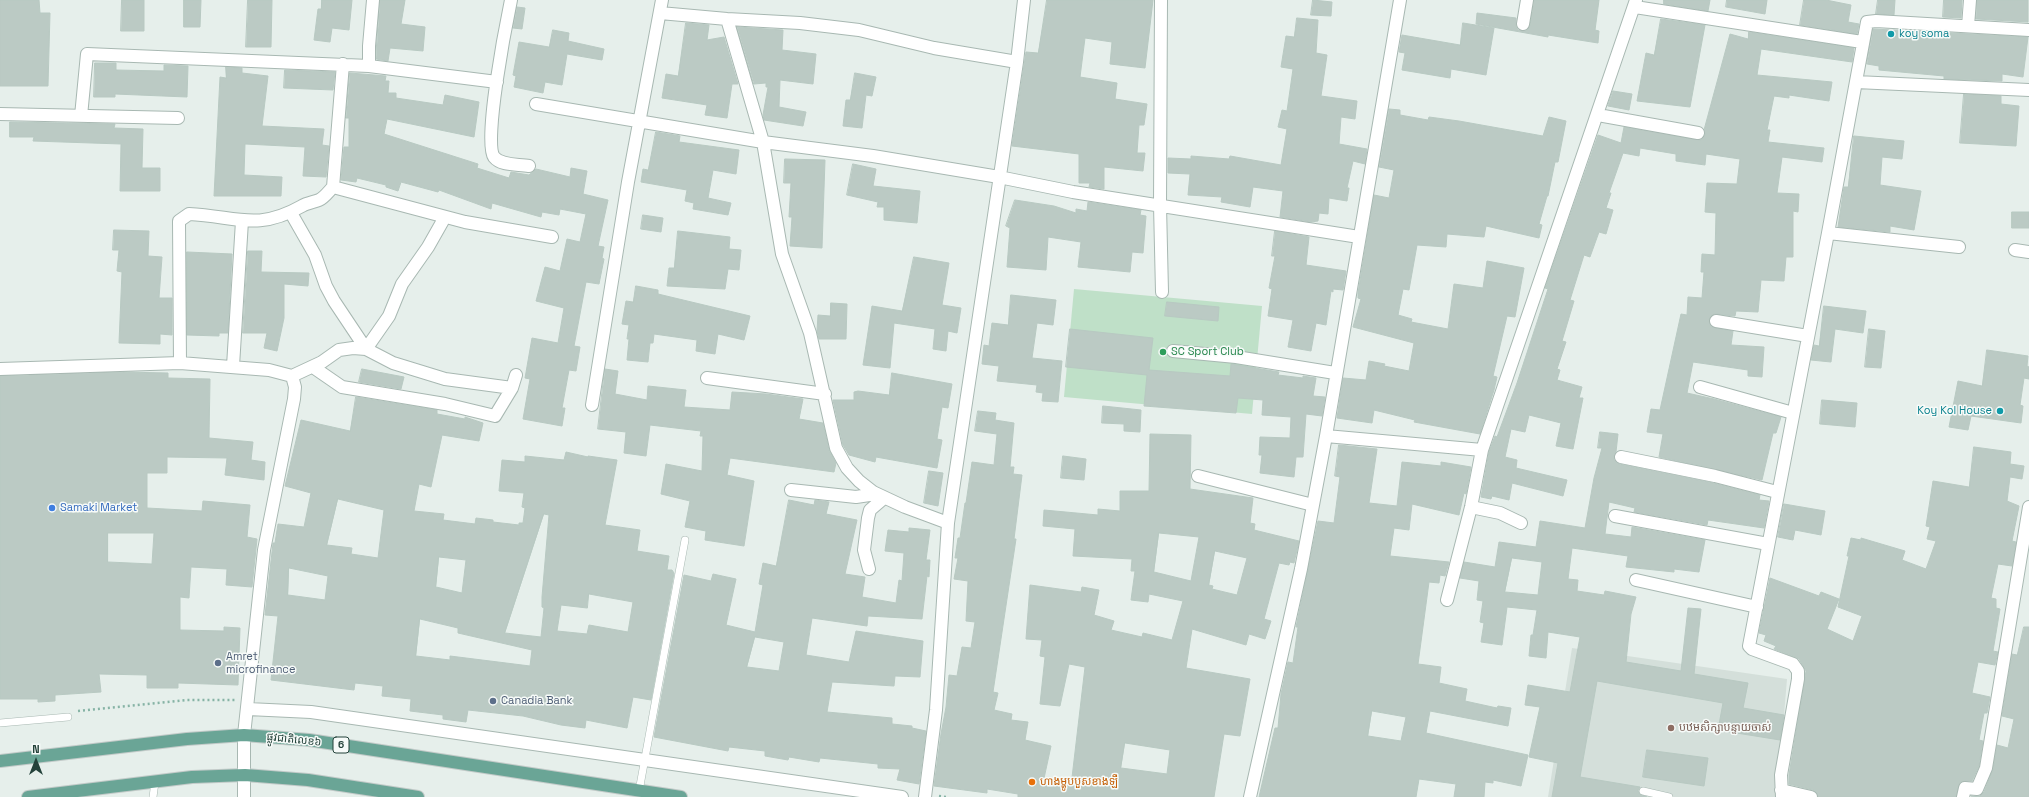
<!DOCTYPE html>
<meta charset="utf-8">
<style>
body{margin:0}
#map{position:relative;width:2029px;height:797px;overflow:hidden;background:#e6efeb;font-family:"Space Grotesk",sans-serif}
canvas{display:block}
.north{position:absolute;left:16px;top:741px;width:40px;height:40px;-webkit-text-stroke:3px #f7fbf9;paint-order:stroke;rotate:0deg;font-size:11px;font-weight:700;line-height:16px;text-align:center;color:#24423a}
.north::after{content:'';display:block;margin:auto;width:14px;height:18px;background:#24423a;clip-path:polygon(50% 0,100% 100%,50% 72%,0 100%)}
</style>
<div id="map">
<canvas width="2029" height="797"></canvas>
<div class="north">N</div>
</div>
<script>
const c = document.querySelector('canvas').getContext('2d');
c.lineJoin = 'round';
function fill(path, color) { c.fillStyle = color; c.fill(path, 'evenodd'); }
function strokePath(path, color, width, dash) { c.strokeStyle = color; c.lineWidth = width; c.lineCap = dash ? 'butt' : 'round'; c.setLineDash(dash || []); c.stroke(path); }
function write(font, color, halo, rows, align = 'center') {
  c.font = font + ' "Space Grotesk","Noto Sans Khmer",sans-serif'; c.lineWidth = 3; c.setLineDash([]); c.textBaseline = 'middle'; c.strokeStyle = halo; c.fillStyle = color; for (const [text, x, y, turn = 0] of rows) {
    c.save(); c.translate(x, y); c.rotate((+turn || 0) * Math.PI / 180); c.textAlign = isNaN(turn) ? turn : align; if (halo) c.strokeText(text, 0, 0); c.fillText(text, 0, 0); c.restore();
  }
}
fill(new Path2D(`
 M1572,648L1787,679L1779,776L1780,797H1548Z`), '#d4dfda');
fill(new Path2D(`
 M1074,289L1262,306L1252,414L1064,397Z`), '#bfe0c8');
const building = new Path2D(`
 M0,0H39L40,13H50L48,86H0Z
 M122,0H144V31H121Z
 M184,0H201L200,27H184Z
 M248,0H272L271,47H246Z
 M322,0H352L349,30L332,28L330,42L314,40L318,9H321Z
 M380,0H405L401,24L425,27L423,51L390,48L388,61L376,59Z
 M1047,0H1153L1145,68L1110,64L1112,42L1085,38L1080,77L1117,83L1115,99L1147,104L1144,125H1139L1137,153H1145L1143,171L1104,167V189L1089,187L1090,183H1079V154L1012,146L1026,52L1038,53Z
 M1313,0L1332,2L1331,16L1311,15Z
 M1534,0H1599L1595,30L1599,31L1598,43L1548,35V37L1476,24L1477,13L1516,18V26L1518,30L1526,31L1530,25Z
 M1664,0H1710L1708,11L1664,4Z
 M1727,0H1767L1765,14L1726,7Z
 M1804,0H1826L1851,5L1848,22L1859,24L1857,34L1800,25Z
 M1878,0H1895L1894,15L1876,14Z
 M1944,0H1962L1961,18L1943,17Z
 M1977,0H2028V22L1976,19Z
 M517,7L525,8L522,29L513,28Z
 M1297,18L1318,20L1316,53L1327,55L1321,96L1357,101L1355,119L1341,117L1339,144L1367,149L1365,164L1353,161L1347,188H1349L1347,201L1329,198L1328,214L1319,213L1318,221L1311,222L1280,217L1283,191L1253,187L1250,207L1221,202L1222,197L1188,195L1190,174L1168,173V158L1191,159V156L1229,159L1230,156L1281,165L1287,129L1278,127L1282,110L1287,111L1293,69L1281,67L1286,36L1294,37Z
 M1661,19L1705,25L1690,107L1637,101L1646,53L1654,55Z
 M686,23L709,25L707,40L724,37L738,84H732L727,118L705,115L707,105L662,98L666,74L678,76Z
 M1463,23L1494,28L1486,75L1451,69L1450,78L1402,70L1405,53L1399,52L1402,35L1460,45Z
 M737,27L783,30L782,50L816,54L813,84L780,80L779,107L806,112L803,126L764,120L763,115L768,87H766V83L754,84Z
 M1873,29L2028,37L2023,77L2002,74V81L1944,79V76L1879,70V66L1867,64Z
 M553,30L569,33L568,41L604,49L602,60L567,54L562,85L545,82L543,93L514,87L516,76L513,75L519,42L549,47Z
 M1749,32L1854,48L1852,62L1761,49L1757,75L1832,82L1829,101L1789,95V98L1774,96L1767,130H1770L1768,142L1824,148L1822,162L1782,157L1777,193L1799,194L1798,212L1793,211V257H1786L1784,281L1761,280L1758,312L1736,311L1735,316L1714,314L1709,319L1712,327L1733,331L1731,345L1764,347L1762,377L1748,376V370L1693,362L1687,393L1714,399L1781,417L1776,433H1773L1762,480L1659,457L1663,434L1647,432L1651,409L1660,410L1681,314L1687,315L1688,297L1702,298L1704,272H1701L1702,254L1715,255L1716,213L1705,212L1707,183L1737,184L1740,159L1706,154L1705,165L1676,161V154L1640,148L1639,156L1623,153L1609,193H1611L1606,208L1613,210L1606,234L1599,232L1590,257L1584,255L1570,300L1574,301L1562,341L1566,342L1557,369L1560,370L1557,380L1582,387L1579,398H1583L1573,449L1556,446L1561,423L1529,415L1525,432L1511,429L1505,457L1517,460L1516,468L1567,480L1563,496L1512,483L1509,500L1492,496L1491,499L1481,497L1489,452L1495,436L1497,437L1517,383L1548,289L1545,288L1598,135L1621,143L1624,127L1701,140L1705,135L1704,130L1730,34L1748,39Z
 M95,63H116V70L164,71V65L188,66L187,97L115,94V97H94Z
 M226,67L242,68V73L268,76L262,126L324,129L322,145L329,146L326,177L303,176L305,147L245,144L244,175L282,177L281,196H214L220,77L226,78Z
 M285,70L335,72L333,90L284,88Z
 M350,73L386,76L385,81H389L388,93H396V98L443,105L445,95L479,102L474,137L387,119L384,134L478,164L477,168L509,178L511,172L529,175L536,169L570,177L571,168L587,171L583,194L608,200L598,246L604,247L602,258L604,259L599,284L586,282L574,346L580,347L576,371L569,370L562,408H565L562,426L523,419L530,379L525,378L532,338L558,343L564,308L536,301L545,267L560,271L567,239L580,242L586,214L560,209L559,215L542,212L541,217L492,203L491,209L439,190L438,192L401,182L398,191L386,187V185L357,178L356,182L341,180L344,147H349V118H346Z
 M855,73L876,77L872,96L866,95L862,128L843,126L846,100H850Z
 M1613,91L1632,94L1629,110L1608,106Z
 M1964,94L2001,96V104L2019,106L2016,146L1960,143Z
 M1389,109L1400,110V115L1428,120L1429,117L1459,121L1543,136L1549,117L1566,121L1558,162H1555L1548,196H1547L1539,224L1542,225L1539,238L1486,226L1484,237L1447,234L1446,247L1417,245L1409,290L1403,289L1398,315L1412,319L1411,322L1448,329L1454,284L1483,288L1487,261L1524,268L1515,317L1507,316L1493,376L1497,377L1494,390L1480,434L1414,422L1415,420L1374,410L1372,423L1337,418L1343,378L1366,380L1369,361L1385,364L1384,366L1409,371L1414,343L1353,327L1361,299L1358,298V293L1374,195L1389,198L1394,170L1379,167Z
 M10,122L115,124L114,128L143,129L142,168H160V191H120L121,144L33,141L34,137H10Z
 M656,132L680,136L679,142L739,150L736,174L713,170L708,198L731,203L728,215L693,209L694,203L685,201L687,190L641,182L643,169L648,170Z
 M1854,136L1904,141L1902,159L1882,157L1880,185L1921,191L1914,230L1890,226V232L1838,227L1844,187H1848Z
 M785,159L825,160L822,248L790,246L792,217H789L791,183H784Z
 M853,164L876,169L873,186L920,191L917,223L884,220V207H877L878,202L847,195Z
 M1015,200L1054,206L1076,213V209L1087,211L1088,202L1141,210L1140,215L1146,216L1143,253L1132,252L1130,272L1078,267L1081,242L1048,237L1046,270L1007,267L1010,228L1006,226Z
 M2012,212H2029V228H2012Z
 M643,215L663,218L661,232L641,229Z
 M114,230L149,231L148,256L162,257L159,298H172V335L160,334V344L119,343L122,272L117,271L119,250H113Z
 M678,231L730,237L729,249L741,250L739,270L728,269L725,289L667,286L669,268H674Z
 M1275,231L1309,237L1306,265L1346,271L1343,290L1333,289V292L1331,291L1326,325L1316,323L1311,351L1288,347L1293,320L1268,316L1272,289L1269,288L1275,256H1272Z
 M248,251H262L261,272L309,273L308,286L284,284V318L277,351L264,348L267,333H243Z
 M187,252L232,254L228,333H219V336L187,335Z
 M914,257L949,263L942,305L961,308L957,333L948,331L946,351L933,349L935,329L894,323L890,368L863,365L872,306L902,311Z
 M636,286L658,290V294L750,316L744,340L718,334L715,354L696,351L697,340L654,334L653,343H650L648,362L627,360L629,339H627L629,325L622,324L626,301L633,302Z
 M1011,295L1056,300L1053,325L1037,323L1032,358L1062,361L1058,402L1042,401L1043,393L1036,392L1037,385L997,381L999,366L982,364L984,345L989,346L992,323L1008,325Z
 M1167,302L1219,307L1218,321L1165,316Z
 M831,303L847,304L846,339H819L817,331L818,315L830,316Z
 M1824,306L1866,311L1863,333L1835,329L1831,362L1811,360L1814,345L1819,346Z
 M1070,329L1153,338L1149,370L1230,376L1231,364L1279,372L1278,375L1303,378V376L1316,378L1313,396L1325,397L1322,416L1306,414L1303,457H1296L1294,477L1260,473L1262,455H1259L1260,437L1290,438L1291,417L1262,415L1263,400L1238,398L1236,413L1144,406L1147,375L1066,367Z
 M1869,329L1885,331L1881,368L1865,367Z
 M1987,350L2028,356L2027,366L2029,367V379L2024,378L2020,405L2023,406L2021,423L1971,416L1968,430L1949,427L1958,381L1982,386Z
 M362,369L404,377L401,389L359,382Z
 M605,369L618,371L615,394L647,400L648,386L686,390L684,407L730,410L732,392L766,394L803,399L799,419L823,423L829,450L836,463L834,472L730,458L727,475L754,481L744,546L705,540L706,531L685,527L690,501L661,494L666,464L702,471L703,436H700L701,431L650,425L646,456L624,453L626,432L598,429Z
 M123,372L168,373V378L210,379L209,438L253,442L251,460L265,462L264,480L225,475L227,458L167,457V473H147V508L202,511L203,501L250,505L247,537L257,539L252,587L226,585L227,569L191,567L189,598L180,597V630L224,631V627L240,628L238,685L178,683V688H147V675L99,674L101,692L55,695V701L38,702V699H0V376ZM108,533H154L152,564L108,562Z
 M892,373L952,384L948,408L942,407L937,439L942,440L937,468L876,457L875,462L849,455L843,445L833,400H854V392L858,391L889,395Z
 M356,397L437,410V414L465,419V417L483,423L479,441L442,435L431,487L419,484L414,511L444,514L443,520L475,524L476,518L493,520V522L519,525V523H523L525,508L522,507L524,493L499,491L502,460L525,462V456L564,460L566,452L588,457V456L617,460L605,525L640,530L637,551L669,556L667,570H672L674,573L651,700L633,697L627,728L586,720L585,728L561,725L523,716L468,710L466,722L443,719V715L410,711L411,699L382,696L383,686L355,683L354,690L271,680L278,616L265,615L273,543H275L278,524L304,527L311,493L285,486L301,420L350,431ZM338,499L384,510L378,558L351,554L352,548L327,545ZM544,514L549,515L542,597V607L544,608L541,637L505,633ZM439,557L466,560L462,593L436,587ZM289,568L328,576L325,600L288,595ZM589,594L633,602L628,632L589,625L587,634L557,631L561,605L587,608ZM420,619L458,628V633L532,650L530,666L450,656V660L416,656Z
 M1822,400L1857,403L1855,427L1820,424Z
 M1103,406L1141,410L1140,432L1124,431V424L1102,423Z
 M978,411L996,413L995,420L1014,423L1010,467H1014L1013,474L1022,475L1014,539H1016L993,692L998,693L994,710L1012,714L1011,720L1028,722L1025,740L1051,746L1043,783L1071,786L1085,667L1069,664L1060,706L1040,704L1045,657L1040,656L1042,640L1026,639L1030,585L1081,592L1082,587L1099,590L1094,615L1114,621L1111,630L1142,637L1143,633L1172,640L1183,601L1149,594L1148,602L1131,600L1135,571H1131L1132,559L1073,556L1075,529L1043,526L1044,510L1098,515V509L1120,511V491H1149L1150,434L1191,435L1190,489L1253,498L1250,523L1255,524L1254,530L1299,541L1294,563L1290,562L1289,565L1279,563L1264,619L1271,621L1265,639L1249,634L1246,645L1192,629L1186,668L1250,679L1240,736L1224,734L1214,797H1018V794L987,789V793L934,786L941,734L946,707L949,675L957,676L962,647L971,648L975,622L966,621L968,581L954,579L958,558H955L958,538H960L965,503H966L972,462L994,465L997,434L975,431ZM1159,533L1199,537L1191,581L1154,572ZM1215,551L1247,558L1237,595L1212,589L1213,586L1209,585ZM1125,743L1170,750L1167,774L1121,768Z
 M1600,432L1618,434L1616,452L1614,456V460L1619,464L1713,483L1760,495L1759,500L1769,501L1764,528L1708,520L1707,525L1634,512L1635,508L1609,502L1605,534L1631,537L1632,527L1705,540L1699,572L1674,569V572L1626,567L1628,556L1572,548L1568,579L1578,580L1577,591L1604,595L1605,591L1636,597L1631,614L1626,662L1681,671L1688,608L1701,609L1694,674L1748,683L1743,708L1784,715L1780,740L1718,730L1723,703L1597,681L1580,777L1640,787L1638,790L1639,794L1647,797H1552L1558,763L1529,757L1540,707L1525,705L1528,685L1570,692L1580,637L1548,632L1546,658L1529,656L1531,635H1533L1537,610L1507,607L1502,645L1481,642L1484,623L1480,622L1483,601L1477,600L1479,581L1460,578L1464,562L1495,567L1499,542L1536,547L1540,521L1585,528L1594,478L1602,448H1598ZM1512,558L1542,562L1538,595L1505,592Z
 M1339,445L1377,449L1369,503L1397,506L1402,462L1441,466V462L1471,467L1466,494L1464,493L1459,515L1412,504L1409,530L1394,528L1390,556L1449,562L1445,576L1440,575L1439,583L1429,582L1418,664L1441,667L1439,683L1467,689L1465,701L1497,708L1498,706L1511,708L1508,726L1430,711L1426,733L1528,755L1521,786L1493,780V783L1485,782L1484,797H1454L1456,784L1419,779L1416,797H1259L1275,728H1278L1281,694L1288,662L1293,663L1298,627H1296L1318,521L1334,523L1340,477L1335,476ZM1372,711L1406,717L1401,741L1368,736Z
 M1974,447L2011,452L2010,464L2024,466L2022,479L2010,477L2007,501L2019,506L2012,541L2016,542L2012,566L1998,564L1991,598L1996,599V608L2000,609L1993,651L1998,652L1995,665L1978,662L1972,693L1990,697L1987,713H1984L1979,740L1983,741L1979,766L1972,781H1965L1960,783L1956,797H1818L1816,792L1813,790L1789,784V775L1806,671L1799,659L1774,649L1776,646L1764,641L1766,635L1759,633L1770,578L1819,596L1821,592L1839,599L1827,629L1853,641L1862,616L1838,607L1849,556H1847L1851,538L1861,540V538L1905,551L1902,560L1926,569L1936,541L1927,539L1930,527L1926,526L1933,481L1969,487Z
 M1063,456L1086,459L1084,480L1061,478Z
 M929,471L943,473L938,506L924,503Z
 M789,500L814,505L815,500L829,502L826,514L857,520L845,574L865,577L862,597L896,603L899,580L902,581L904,553L885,551L888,530L909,532V528L930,530L926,560H930L929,577L927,576L922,619L868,616L867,626L812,618L806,655L849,662L856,631L923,641L920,677L895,676L894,686L832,682L827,712L892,718V724L912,726V728L926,731L919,784L897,780L900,769L878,768V764L820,758L819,762L789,757L788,760L765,756V751L729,747L728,751L654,737L684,575L711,581L713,574L736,579L726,625L755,632L763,585L759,584L763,563L776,566ZM755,637L784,642L779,671L747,667Z
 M1784,504L1825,511L1821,535L1795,530L1793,540L1778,537Z
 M2024,627H2029V797H1971L1980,796L1984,792L1993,769L1997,745L2008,748L2014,719L2002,716L2012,654L2017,655Z
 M1647,750L1708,758L1704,786L1643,777Z`);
fill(building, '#bbcac4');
strokePath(building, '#b8c9c2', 1);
const service = new Path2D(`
 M0,723L68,717
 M639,791L685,540
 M1643,791L1669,797
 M153,797L155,782`);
const minor = new Path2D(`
 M373,0L369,46V66L497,82
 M511,0C506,24 483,142 494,157C501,166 518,164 529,166
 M1161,0L1160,205L1162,292
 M1635,7L1862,42
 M660,13L727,19L800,23L859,30L934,48L1017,62
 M727,19L763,142L782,254L810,333L836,448L847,468L859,481L873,492L905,507L948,523
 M1523,24L1527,0
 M1968,26L1970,0
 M1856,82L2029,90
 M536,104L763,142L873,156L999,177L1073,192L1359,237
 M0,114L178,118
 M1598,115L1698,133
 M81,116L87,54L369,66
 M333,187L465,222L552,237
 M291,213L315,255L326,286L334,301L366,349L389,316L402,284L428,247L445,217
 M1828,233L1959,247
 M2015,250L2029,252
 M1716,321L1808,336
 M1173,351L1236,357L1335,373
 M180,363L179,221L189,214C236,216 256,232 302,206C307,203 314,202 319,200C324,198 329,191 333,187L343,64
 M233,366L242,221
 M313,367L342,387L445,404L495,416L512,388L516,375
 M0,369L180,363L269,370L292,376L322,362L339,350L353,348L366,349L393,363L445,379L512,388
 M707,378L825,394
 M1700,387L1793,413
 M592,405L628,182L662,0
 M1326,436L1482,450
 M1621,457L1715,476L1777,492
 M1198,476L1313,505
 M791,490L856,497L876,494
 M1471,507L1500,513L1521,523
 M1615,516L1768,544
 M869,569L864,550L868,518L870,510L884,498
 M1636,580L1757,607
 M1447,600L1471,507L1482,450L1636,0
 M248,709L311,712L902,797
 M1781,790L1811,797
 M244,797V735L264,550L294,399L295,387L292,376
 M925,797L936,710L948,523L1017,62L1024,0
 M1250,797L1301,569L1326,436L1400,0
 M1782,797L1781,775L1798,679V671L1793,664L1752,649L1749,646L1828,233L1867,22L1876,21L2029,30
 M1963,797L1965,788L1977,789L1986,768L2029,507`);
const primary = new Path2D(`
 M0,761L187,739L244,735L309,740L681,797
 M28,797L192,777L245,775L308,780L418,797`);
strokePath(service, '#a8b8b2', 8);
strokePath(minor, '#a8b8b2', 14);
strokePath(primary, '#c2cac8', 14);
strokePath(new Path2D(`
 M78,711L187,700H235
 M939,796L946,797`), '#86b3a5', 2.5, [2, 3]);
strokePath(service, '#fff', 7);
strokePath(minor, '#fff', 12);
strokePath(primary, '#6aa596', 12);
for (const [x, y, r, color] of [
 [1891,34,4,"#0f9aa8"],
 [1163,352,4,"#2e9e5b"],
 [2000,411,4,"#0f9aa8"],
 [52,508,4,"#3f7fe0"],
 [218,663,4,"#5c6f8a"],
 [493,701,4,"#5c6f8a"],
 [1671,728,4,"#8d6e63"],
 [1032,782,4,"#e8710a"]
]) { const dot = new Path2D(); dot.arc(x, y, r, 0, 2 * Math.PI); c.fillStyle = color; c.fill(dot); strokePath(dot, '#f7fbf9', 1.5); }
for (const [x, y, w] of [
 [341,745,16]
]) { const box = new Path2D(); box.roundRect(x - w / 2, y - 8, w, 16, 3); c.fillStyle = '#f7fbf9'; c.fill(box); strokePath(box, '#24423a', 1); }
write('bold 10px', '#24423a', null, [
 ["6",341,745]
]);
write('11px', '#0d838f', '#f7fbf9', [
 ["koy soma",1899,34],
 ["Koy Kol House",1992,411,"right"]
], 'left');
write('11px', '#27864d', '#f7fbf9', [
 ["SC Sport Club",1171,352]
], 'left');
write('11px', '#366cbe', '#f7fbf9', [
 ["Samaki Market",60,508]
], 'left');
write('11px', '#4e5e75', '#f7fbf9', [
 ["Amret",226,657],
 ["microfinance",226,670],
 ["Canadia Bank",501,701]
], 'left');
write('11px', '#785e54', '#f7fbf9', [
 ["បឋមសិក្សាបន្ទាយចាស់",1679,728]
], 'left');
write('11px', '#24423a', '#f7fbf9', [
 ["ផ្លូវជាតិលេខ៦",294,740,6]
]);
write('11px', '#c56008', '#f7fbf9', [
 ["ហាងម្ហូបបួសខាងឡឹ",1040,782]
], 'left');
</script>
